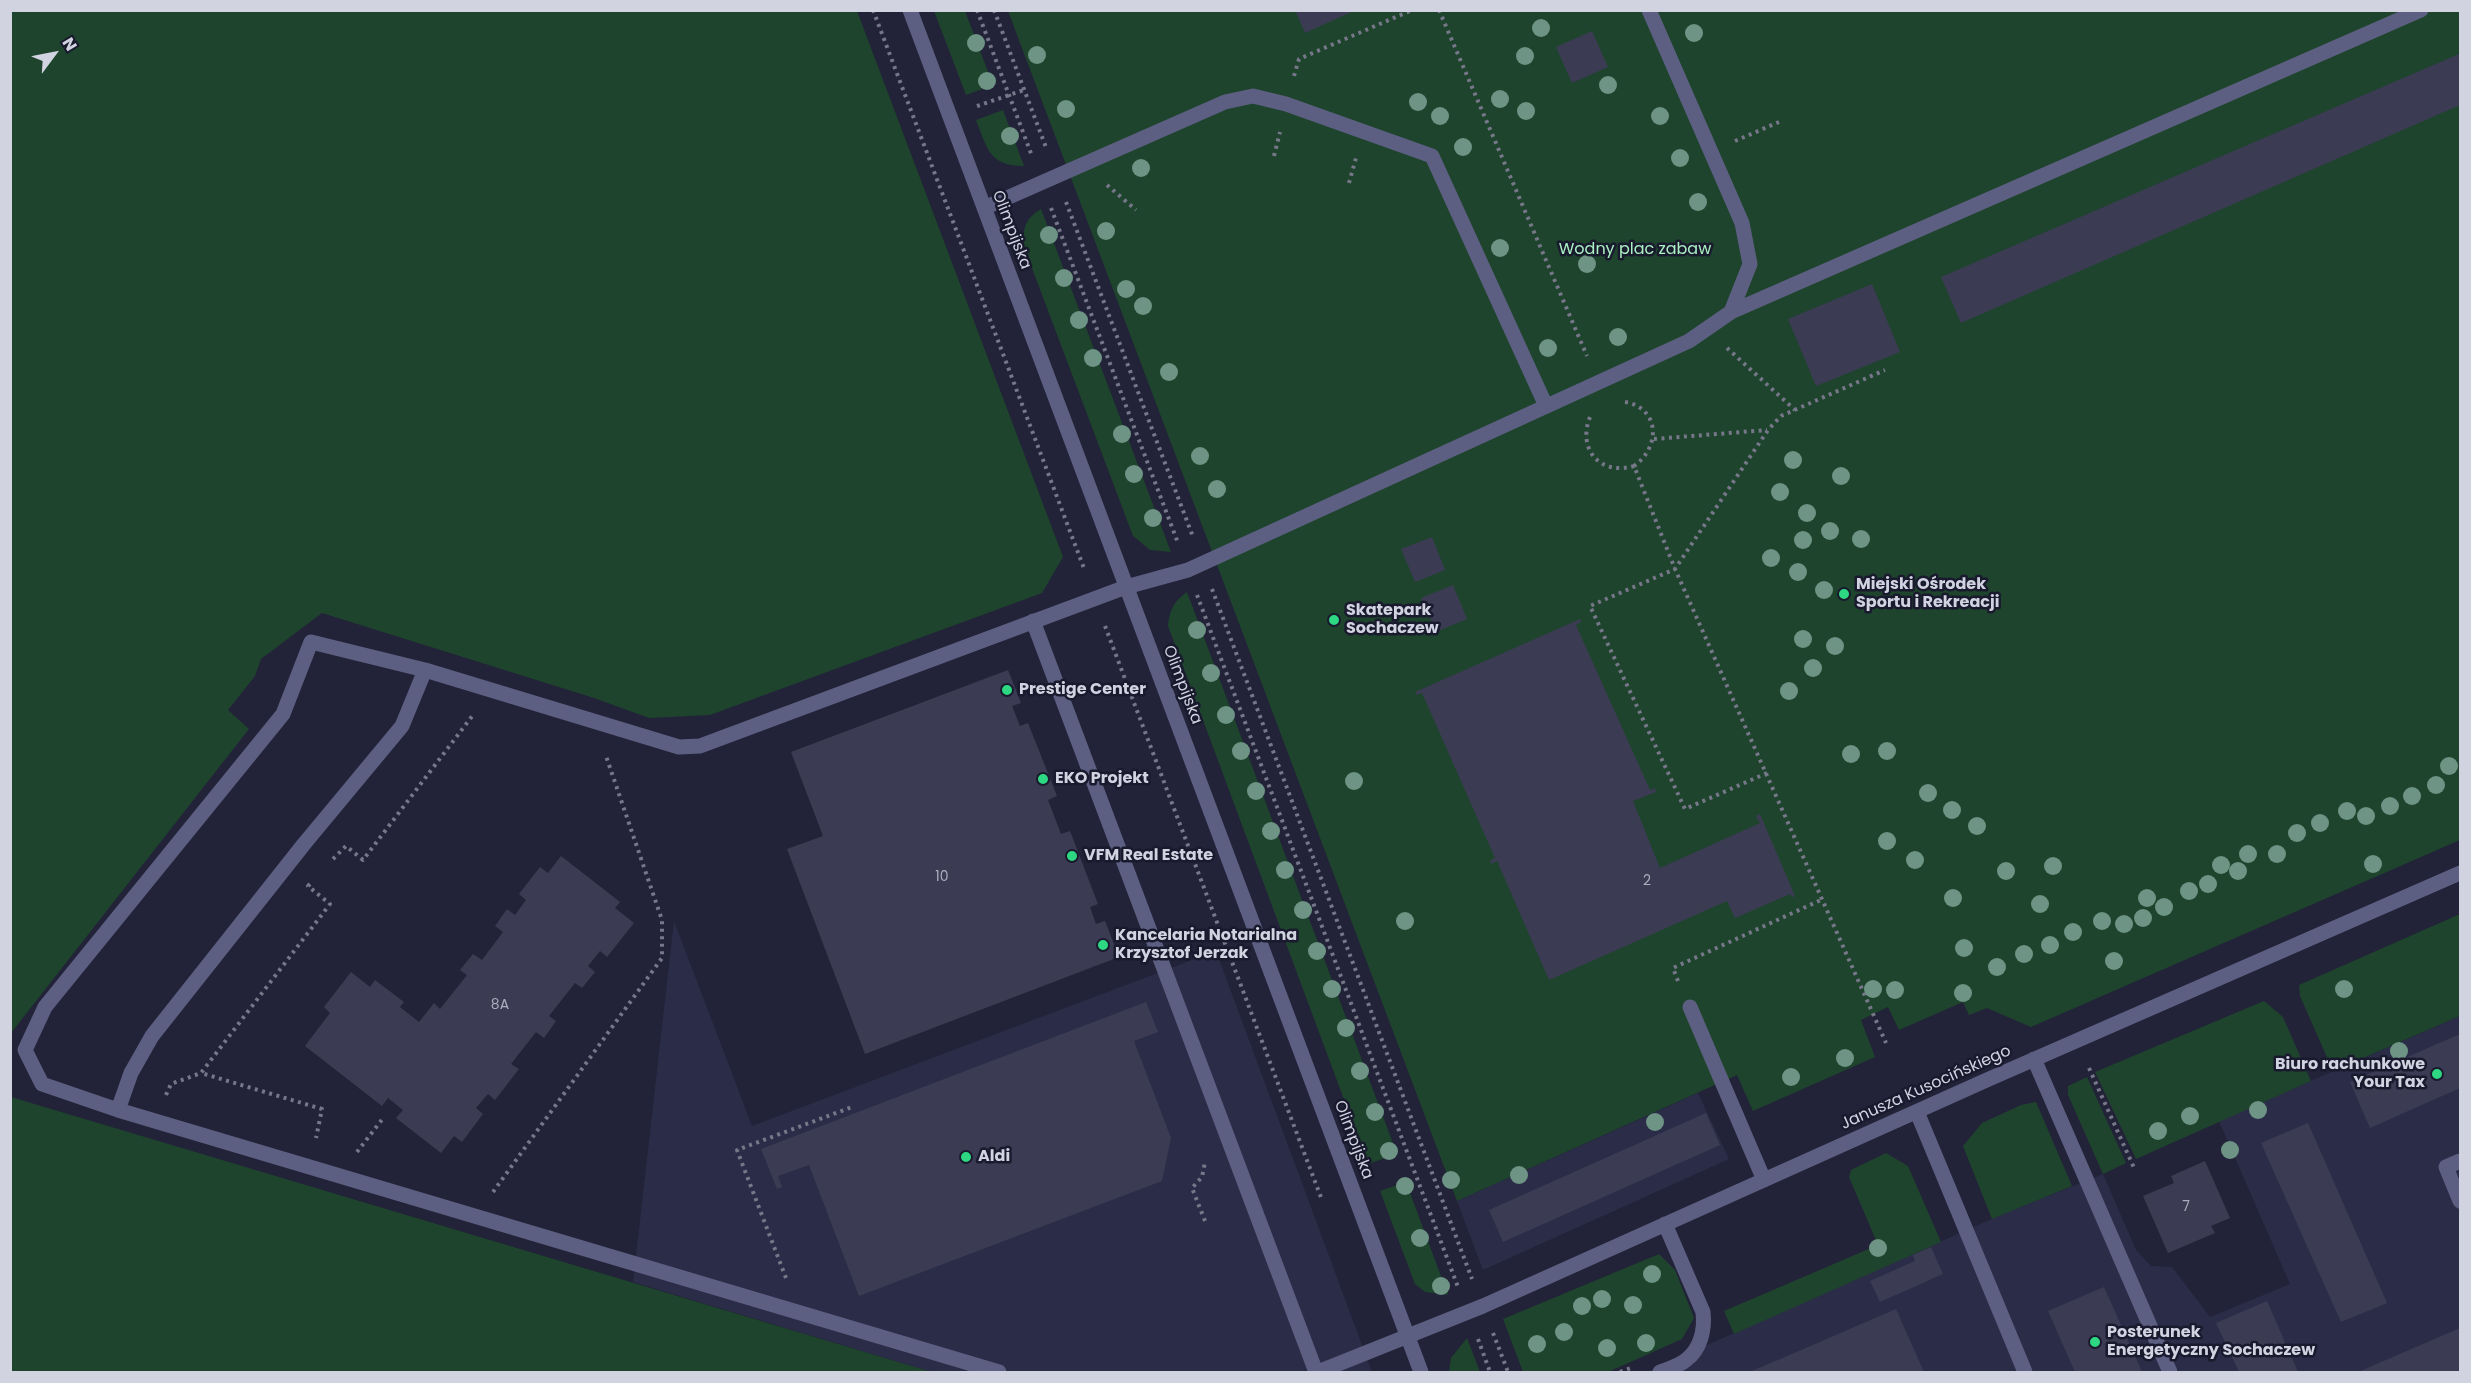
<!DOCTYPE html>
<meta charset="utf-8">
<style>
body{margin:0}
#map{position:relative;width:2471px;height:1383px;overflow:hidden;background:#222338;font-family:Poppins,sans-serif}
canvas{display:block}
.frame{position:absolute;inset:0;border:12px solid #d1d3e1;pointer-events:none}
.north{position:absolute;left:24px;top:24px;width:60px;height:60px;-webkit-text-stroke:4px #191a2e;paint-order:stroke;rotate:58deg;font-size:16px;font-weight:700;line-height:24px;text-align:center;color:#d1d3e1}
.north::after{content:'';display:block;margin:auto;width:21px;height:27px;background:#d1d3e1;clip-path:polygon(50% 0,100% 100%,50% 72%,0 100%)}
</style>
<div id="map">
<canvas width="2471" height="1383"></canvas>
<div class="frame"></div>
<div class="north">N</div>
</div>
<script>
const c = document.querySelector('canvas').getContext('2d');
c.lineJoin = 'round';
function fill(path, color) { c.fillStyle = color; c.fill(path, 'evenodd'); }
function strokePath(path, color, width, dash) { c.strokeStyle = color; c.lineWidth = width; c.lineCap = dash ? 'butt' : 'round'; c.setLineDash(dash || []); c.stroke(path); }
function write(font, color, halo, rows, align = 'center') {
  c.font = font + ' Poppins,sans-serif'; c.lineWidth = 5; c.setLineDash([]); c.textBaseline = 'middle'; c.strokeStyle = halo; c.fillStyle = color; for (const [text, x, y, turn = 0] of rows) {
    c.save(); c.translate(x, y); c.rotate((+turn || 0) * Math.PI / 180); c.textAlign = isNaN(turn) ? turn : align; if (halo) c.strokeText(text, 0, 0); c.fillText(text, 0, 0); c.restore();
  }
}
fill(new Path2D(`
 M674,921L752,1126L1216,951L1372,1372H932L633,1282Z
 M2460,1016V1372H1646L2003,1214L2103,1174L2136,1250L2151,1266L2172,1267L2210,1317L2290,1284L2219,1121Z
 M1698,1093L1729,1159L1483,1270L1457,1201Z`), '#2b2c48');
fill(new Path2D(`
 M11,10L857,11L1063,557L1042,593L710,715L649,718L594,698L322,613L261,659L255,676L228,710L249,729L11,1033Z
 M934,11H965L993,85L966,95Z
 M1008,11H2460V840L2031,1027L1987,1008L1969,1015L1963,1002L1899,1030L1888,1007L1861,1020L1875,1057L1753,1111L1737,1075L1457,1201Z
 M1003,110L1024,166C989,166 987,148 976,120Z
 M1041,209L1171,552L1150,550L1133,536L1024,247C1023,229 1024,219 1041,209Z
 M1187,592L1397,1154L1368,1164L1168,626C1170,610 1173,602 1187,592Z
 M2460,914V1016L2333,1071L2300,996L2299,985Z
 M2264,1001L2283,1017L2311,1081L2136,1159L2095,1072Z
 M2087,1077L2126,1163L2103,1174L2068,1095V1086Z
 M11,1097L932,1372H11Z
 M2036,1102L2072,1186L1992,1219L1963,1146L1982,1123L2021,1105Z
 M1886,1153L1908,1166L1941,1242L1734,1334L1724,1311L1878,1245L1849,1177L1851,1170Z
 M1406,1182L1448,1295L1425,1292L1415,1284L1380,1191Z
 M1659,1254L1675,1270L1694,1318L1682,1339L1608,1372H1523L1503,1319Z
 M1467,1338L1480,1372H1449L1451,1358Z`), '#1e442d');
fill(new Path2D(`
 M1295,10H1356L1305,33Z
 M1592,31L1608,67L1572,83L1556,47Z
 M2459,54L2460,105L1961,323L1941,277Z
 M1872,284L1900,352L1816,386L1788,319Z
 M1432,537L1445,570L1415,582L1401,549Z
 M1453,585L1467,619L1436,632L1421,598Z
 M1580,619L1581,622L1576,625L1650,790L1655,788L1656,792L1633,801L1660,868L1760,823L1756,816L1760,814L1795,896L1792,897L1790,894L1735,918L1727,901L1549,980L1497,861L1491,864L1490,861L1495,858L1422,693L1417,695L1415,692Z
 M1008,670L1021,703L1012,706L1020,726L1028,723L1057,796L1048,800L1061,834L1070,831L1098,904L1090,907L1096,924L1105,921L1119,957L865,1054L787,849L823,836L791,752Z
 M561,856L620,902L615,908L634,923L607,957L600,951L588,966L595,972L582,988L575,983L549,1016L556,1021L544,1038L536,1032L511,1064L519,1069L495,1100L488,1094L476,1108L483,1114L462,1142L454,1136L441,1153L396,1118L403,1110L388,1098L382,1106L305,1046L330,1013L324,1007L351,972L370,987L375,980L404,1002L400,1007L419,1022L434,1003L440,1009L467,975L460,970L473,954L482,960L503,932L495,926L507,909L515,915L526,900L519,894L540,867L548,873Z
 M1146,1002L1158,1032L1134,1041L1171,1138L1162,1181L859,1296L809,1165L778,1176L782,1187L777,1189L761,1149Z
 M2460,1034V1088L2370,1128L2350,1082Z
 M1706,1113L1720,1145L1503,1242L1489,1210Z
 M2308,1123L2387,1303L2341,1322L2261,1143Z
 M2205,1161L2230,1218L2211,1226L2215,1233L2168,1253L2143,1196L2174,1183L2171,1176Z
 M1931,1247L1943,1274L1880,1302L1870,1281L1915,1261L1913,1255Z
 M2104,1287L2142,1372H2075L2048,1311Z
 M2267,1301L2298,1372H2239L2216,1323Z
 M1896,1309L1924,1372H1749L1778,1360Z
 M2460,1328V1372H2358Z`), '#3b3c53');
strokePath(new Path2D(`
 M873,10L1085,571
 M977,10L1032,156
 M994,10L1047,150
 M1439,10L1587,356
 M1294,76L1299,59L1412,10
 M977,106L1024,90
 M1735,141L1779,122
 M1274,156L1280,132
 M1349,183L1356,158
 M1107,185L1136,210
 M1066,202L1193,537
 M1051,208L1178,543
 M1727,348L1795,410
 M1625,402C1660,408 1661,447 1634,466
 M1590,417C1577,449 1600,476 1634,466L1675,569L1886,1043
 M1654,439L1767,430
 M1212,589L1472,1279
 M1197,595L1458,1287
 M1105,626L1322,1200
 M1767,773L1685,809L1590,606L1675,569L1768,430L1781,416L1885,370
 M333,859L346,846L363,860L473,715
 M310,884L308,886L330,904L201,1073L322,1109L316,1138
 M1678,981L1673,968L1823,899
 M2089,1068L2135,1170
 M166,1095L171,1084L201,1073
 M357,1152L384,1117
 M493,1192L662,958V920L606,756
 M1205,1221L1192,1188L1202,1177L1205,1162
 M786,1278L737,1150L852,1107
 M1493,1333L1508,1372
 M1478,1339L1490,1372
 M1620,1372L1631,1368`), '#767789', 4, [3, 4.5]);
strokePath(new Path2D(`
 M910,10L1421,1372
 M984,208L1225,102L1253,96L1286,104L1432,156L1546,406
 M1731,312L2421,10
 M1033,621L1316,1372
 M425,670L402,726L304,844L152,1036L131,1073L118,1110L999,1372
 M1690,1007L1764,1180
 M2034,1059L2170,1372
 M118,1110L42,1084L25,1050L45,1007L283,714L311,642L425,670L679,747L700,746L1126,587L1188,570L1689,341L1731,312L1750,264L1742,223L1649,10
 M1917,1112L2025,1372
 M2460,1161L2446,1167L2460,1201
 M1318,1372L1483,1306L1989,1079L2460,873
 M1660,1372C1668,1369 1679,1366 1686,1360C1701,1349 1705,1329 1703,1312L1665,1224`), '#5d5f82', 15);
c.fillStyle = '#6d9484';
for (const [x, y] of [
 [1541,28],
 [1694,33],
 [976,43],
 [1037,55],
 [1525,56],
 [987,81],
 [1608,85],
 [1500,99],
 [1418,102],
 [1066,109],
 [1526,111],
 [1440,116],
 [1660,116],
 [1010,136],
 [1463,147],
 [1680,158],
 [1141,168],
 [1698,202],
 [1106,231],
 [1049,235],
 [1500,248],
 [1587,264],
 [1064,278],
 [1126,289],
 [1143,306],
 [1079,320],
 [1618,337],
 [1548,348],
 [1093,358],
 [1169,372],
 [1122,434],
 [1200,456],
 [1793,460],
 [1134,474],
 [1841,476],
 [1217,489],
 [1780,492],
 [1807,513],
 [1153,518],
 [1830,531],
 [1861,539],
 [1803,540],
 [1771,558],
 [1798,572],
 [1824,590],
 [1197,630],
 [1803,639],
 [1835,646],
 [1813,668],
 [1211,673],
 [1789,691],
 [1226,715],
 [1241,751],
 [1887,751],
 [1851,754],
 [2449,766],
 [1354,781],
 [2436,785],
 [1256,791],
 [1928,793],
 [2412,796],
 [2390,806],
 [1952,810],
 [2347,811],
 [2366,816],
 [2320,823],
 [1977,826],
 [1271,831],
 [2297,833],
 [1887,841],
 [2248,854],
 [2277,854],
 [1915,860],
 [2373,864],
 [2221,865],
 [2053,866],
 [1285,870],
 [2006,871],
 [2238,871],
 [2208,884],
 [2189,891],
 [1953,898],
 [2147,898],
 [2040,904],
 [2164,907],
 [1303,910],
 [2143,918],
 [1405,921],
 [2102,921],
 [2124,924],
 [2073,932],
 [2050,945],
 [1964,948],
 [1317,951],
 [2024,954],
 [2114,961],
 [1997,967],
 [1332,989],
 [1873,989],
 [2344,989],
 [1895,990],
 [1963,993],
 [1346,1028],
 [2399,1051],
 [1845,1058],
 [1360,1071],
 [1791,1077],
 [2258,1110],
 [1375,1112],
 [2190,1116],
 [1655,1122],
 [2158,1131],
 [2230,1150],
 [1389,1151],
 [1519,1175],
 [1451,1180],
 [1405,1186],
 [1420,1238],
 [1878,1248],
 [1652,1274],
 [1441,1286],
 [1602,1299],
 [1633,1305],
 [1582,1306],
 [1564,1332],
 [1646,1343],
 [1537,1344],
 [1607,1348]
]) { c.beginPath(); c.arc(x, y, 9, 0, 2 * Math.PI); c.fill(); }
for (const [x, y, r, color] of [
 [1844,594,6,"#2ed883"],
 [1334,620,6,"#2ed883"],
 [1007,690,6,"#2ed883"],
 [1043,779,6,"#2ed883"],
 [1072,856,6,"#2ed883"],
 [1103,945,6,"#2ed883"],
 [2437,1074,6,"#2ed883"],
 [966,1157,6,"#2ed883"],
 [2095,1342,6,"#2ed883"]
]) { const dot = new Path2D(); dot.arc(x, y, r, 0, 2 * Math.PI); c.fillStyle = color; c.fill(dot); strokePath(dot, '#191a2e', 2); }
write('14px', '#acadbe', null, [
 ["10",942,877],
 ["2",1647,881],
 ["8A",500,1005],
 ["7",2186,1207]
]);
write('16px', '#d1d3e1', '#191a2e', [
 ["Olimpijska",1011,230,69],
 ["Olimpijska",1182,685,69],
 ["Janusza Kusocińskiego",1926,1088,-24],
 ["Olimpijska",1353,1140,69]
]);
write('16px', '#abf0c3', '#191a2e', [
 ["Wodny plac zabaw",1635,250]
]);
write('bold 16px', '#d1d3e1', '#191a2e', [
 ["Miejski Ośrodek",1856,585],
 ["Sportu i Rekreacji",1856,603],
 ["Skatepark",1346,611],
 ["Sochaczew",1346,629],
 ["Prestige Center",1019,690],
 ["EKO Projekt",1055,779],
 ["VFM Real Estate",1084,856],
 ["Kancelaria Notarialna",1115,936],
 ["Krzysztof Jerzak",1115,954],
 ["Biuro rachunkowe",2425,1065,"right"],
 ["Your Tax",2425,1083,"right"],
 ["Aldi",978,1157],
 ["Posterunek",2107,1333],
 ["Energetyczny Sochaczew",2107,1351]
], 'left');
</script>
